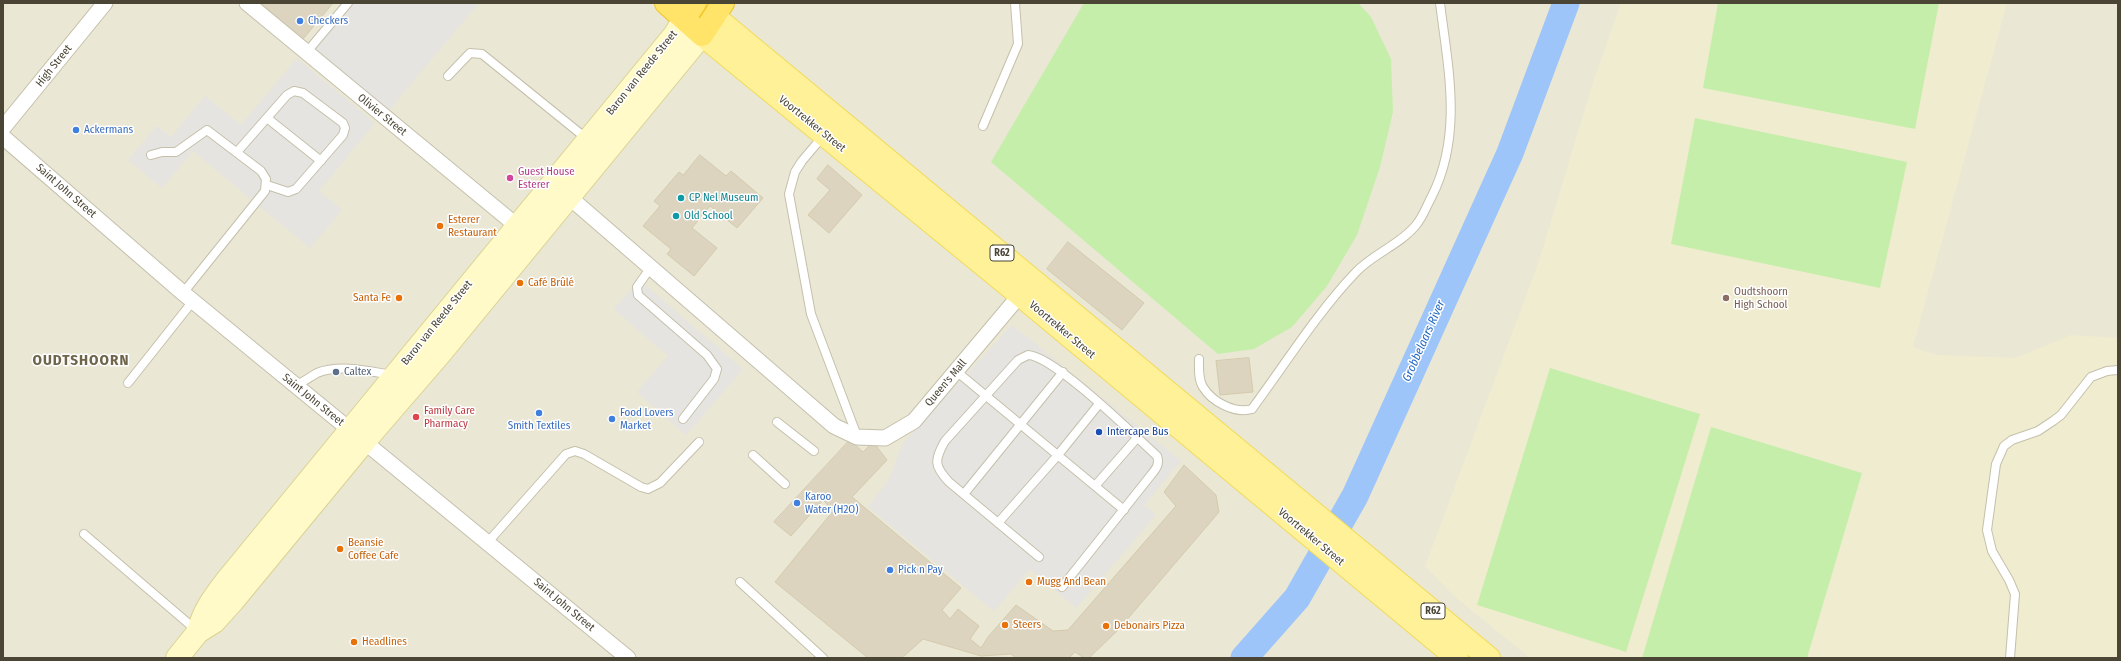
<!DOCTYPE html>
<meta charset="utf-8">
<style>
body{margin:0}
#map{position:relative;width:2121px;height:661px;overflow:hidden;background:#f5f3e7;font-family:"Fira Sans Condensed",sans-serif}
canvas{display:block}
.frame{position:absolute;inset:0;border:4px solid #4a4535;pointer-events:none}
</style>
<div id="map">
<canvas width="2121" height="661"></canvas>
<div class="frame"></div>
</div>
<script>
const c = document.querySelector('canvas').getContext('2d');
c.lineJoin = 'round';
function fill(path, color) { c.fillStyle = color; c.fill(path, 'evenodd'); }
function strokePath(path, color, width, dash) { c.strokeStyle = color; c.lineWidth = width; c.lineCap = dash ? 'butt' : 'round'; c.setLineDash(dash || []); c.stroke(path); }
function write(font, color, halo, rows, align = 'center') {
  c.font = font + ' "Fira Sans Condensed",sans-serif'; c.lineWidth = 3; c.setLineDash([]); c.textBaseline = 'middle'; c.strokeStyle = halo; c.fillStyle = color; for (const [text, x, y, turn = 0] of rows) {
    c.save(); c.translate(x, y); c.rotate((+turn || 0) * Math.PI / 180); c.textAlign = isNaN(turn) ? turn : align; if (halo) c.strokeText(text, 0, 0); c.fillText(text, 0, 0); c.restore();
  }
}
fill(new Path2D(`
 M3,3H2118V658H3Z`), '#eae7d5');
fill(new Path2D(`
 M1621,3H2007L1913,347L1937,355L2016,358L2071,335L2118,338V658H1530L1454,596L1425,566L1539,261L1594,79Z`), '#f0eccf');
fill(new Path2D(`
 M1084,3H1358L1371,17L1391,59L1393,112L1380,167L1357,235L1327,286L1292,327L1254,349L1218,354L991,162Z
 M1718,3H1939L1915,129L1703,88Z
 M1695,118L1907,162L1880,288L1671,244Z
 M1550,368L1700,414L1626,652L1477,605Z
 M1711,427L1862,473L1807,658H1642Z`), '#c6eeab');
fill(new Path2D(`
 M344,3H479L389,110L309,44Z
 M297,58L375,123L319,191L342,210L310,248L193,151L162,188L128,160L157,126L171,137L205,96L241,125Z
 M639,280L743,369L686,435L637,392L668,356L614,309Z
 M1012,325L1181,461L1144,505L1156,515L1076,608L1030,569L994,611L868,507L888,481L903,443Z`), '#e6e4e0');
strokePath(new Path2D(`
 M1244,658L1297,598L1355,496L1510,153L1566,3`), '#9dc5f9', 27);
const building = new Path2D(`
 M260,3H333L303,39Z
 M700,155L726,176L731,171L763,198L737,228L710,206L692,228L717,248L694,276L667,254L671,249L643,226L660,206L654,201L679,172L683,175Z
 M828,165L862,195L829,233L808,215L830,190L817,179Z
 M1068,242L1144,303L1122,330L1047,269Z
 M1249,358L1253,392L1220,395L1216,361Z
 M850,440L863,452L873,442L887,460L852,497L961,588L942,610L950,619L958,609L979,626L970,639L981,648L988,637L1016,605L1053,631L1068,630L1176,506L1164,492L1184,465L1216,495L1219,512L1118,630L1089,658H1084L1075,652L1069,658H1016L1011,654L981,656L923,639L902,658H868L775,582L833,511L823,500L791,536L774,522Z`);
fill(building, '#dcd4be');
strokePath(building, '#d4cbad', 1);
const lane = new Path2D(`
 M306,53L348,3
 M448,76L470,53L482,54L587,139
 M267,118L321,161
 M983,126L1018,44L1015,3
 M824,135L802,161L795,172L789,194L811,314L857,436
 M237,152L287,95L294,91L303,93L343,123L345,128L343,135L296,189L288,192L267,185
 M151,155L162,152H176L207,130L261,171L266,179L265,191L183,293
 M651,267L637,287L638,295L707,355L717,369L714,379L683,419
 M1199,359C1199,368 1198,379 1203,387C1212,402 1235,414 1252,409C1286,363 1317,313 1356,272C1373,254 1401,244 1416,225C1423,217 1427,205 1432,196C1463,134 1448,68 1440,3
 M956,371L1124,510
 M128,383L193,301
 M295,386C303,382 310,377 317,373C340,364 368,371 392,375
 M777,422L814,451
 M753,455L785,484
 M1095,486L1137,438
 M964,494L1063,372
 M998,523L1058,455L1099,404
 M84,534L196,630
 M488,542L566,454L575,451L584,454L641,487L648,489L660,483L699,442
 M1039,557L949,482C934,466 934,460 945,441L1018,360L1028,355C1054,356 1134,435 1157,456C1160,464 1156,469 1151,475L1062,587
 M740,582L823,658
 M2010,658L2015,594L2009,580L1992,551L1987,530L1996,464L2004,446L2012,440L2038,431L2053,421L2061,415L2091,377L2107,371L2118,370`);
const street = new Path2D(`
 M247,3L517,226
 M3,128L105,3
 M3,137L183,293L628,658
 M568,196L834,426L857,437L885,438L914,421L1025,289`);
const secondary = new Path2D(`
 M198,632C203,611 214,597 227,580L675,34L684,19
 M177,658L198,632L214,622L233,601L364,442L440,354L702,35`);
const primary = new Path2D(`
 M715,17L1489,658
 M702,35L1020,295L1457,658`);
const highway = new Path2D(`
 M666,3L702,35L723,3
 M684,19L695,3`);
strokePath(lane, '#c5c0ab', 10);
strokePath(street, '#c5c0ab', 17);
strokePath(secondary, '#dad392', 24);
strokePath(primary, '#f2db59', 24);
strokePath(highway, '#f0c527', 24);
strokePath(lane, '#fff', 8);
strokePath(street, '#fff', 15);
strokePath(secondary, '#fffac8', 22);
strokePath(primary, '#fff197', 22);
strokePath(highway, '#ffe469', 22);
for (const [x, y, r, color] of [
 [300,21,4,"#3f7fe0"],
 [76,130,4,"#3f7fe0"],
 [510,178,4,"#d1479c"],
 [681,198,4,"#0f9aa8"],
 [676,216,4,"#0f9aa8"],
 [440,226,4,"#e8710a"],
 [520,283,4,"#e8710a"],
 [399,298,4,"#e8710a"],
 [1726,298,4,"#8d6e63"],
 [336,372,4,"#5c6f8a"],
 [539,413,4,"#3f7fe0"],
 [416,417,4,"#e0444e"],
 [612,419,4,"#3f7fe0"],
 [1099,432,4,"#1a4fb4"],
 [797,503,4,"#3f7fe0"],
 [340,549,4,"#e8710a"],
 [890,570,4,"#3f7fe0"],
 [1029,582,4,"#e8710a"],
 [1005,625,4,"#e8710a"],
 [1106,626,4,"#e8710a"],
 [354,642,4,"#e8710a"]
]) { const dot = new Path2D(); dot.arc(x, y, r, 0, 2 * Math.PI); c.fillStyle = color; c.fill(dot); strokePath(dot, '#fff', 1.5); }
for (const [x, y, w] of [
 [1002,253,24],
 [1433,611,24]
]) { const box = new Path2D(); box.roundRect(x - w / 2, y - 8, w, 16, 3); c.fillStyle = '#fff'; c.fill(box); strokePath(box, '#4a4535', 1); }
write('bold 10px', '#4a4535', null, [
 ["R62",1002,253],
 ["R62",1433,611]
]);
write('11px', '#366cbe', '#fff', [
 ["Checkers",308,21],
 ["Ackermans",84,130],
 ["Food Lovers",620,413],
 ["Market",620,426],
 ["Smith Textiles",539,426,"center"],
 ["Karoo",805,497],
 ["Water (H2O)",805,510],
 ["Pick n Pay",898,570]
], 'left');
write('11px', '#4a4535', '#fff', [
 ["High Street",54,66,-51],
 ["Baron van Reede Street",642,73,-51],
 ["Olivier Street",382,115,39],
 ["Voortrekker Street",812,124,39],
 ["Saint John Street",66,191,41],
 ["Baron van Reede Street",437,323,-51],
 ["Voortrekker Street",1062,330,40],
 ["Queen's Mall",946,383,-50],
 ["Saint John Street",313,400,39],
 ["Voortrekker Street",1311,537,40],
 ["Saint John Street",564,605,40]
]);
write('11px', '#b23c85', '#fff', [
 ["Guest House",518,172],
 ["Esterer",518,185]
], 'left');
write('11px', '#0d838f', '#fff', [
 ["CP Nel Museum",689,198],
 ["Old School",684,216]
], 'left');
write('11px', '#c56008', '#fff', [
 ["Esterer",448,220],
 ["Restaurant",448,233],
 ["Café Brûlé",528,283],
 ["Santa Fe",391,298,"right"],
 ["Beansie",348,543],
 ["Coffee Cafe",348,556],
 ["Mugg And Bean",1037,582],
 ["Steers",1013,625],
 ["Debonairs Pizza",1114,626],
 ["Headlines",362,642]
], 'left');
write('11px', '#785e54', '#fff', [
 ["Oudtshoorn",1734,292],
 ["High School",1734,305]
], 'left');
write('11px', '#4e5e75', '#fff', [
 ["Caltex",344,372]
], 'left');
write('11px', '#be3a42', '#fff', [
 ["Family Care",424,411],
 ["Pharmacy",424,424]
], 'left');
write('11px', '#164399', '#fff', [
 ["Intercape Bus",1107,432]
], 'left');
write('italic 12px', '#2066c3', '#fff', [
 ["Grobbelaars River",1424,341,-66]
]);
c.letterSpacing = '1px';
write('bold 15px', '#6e654b', '#fff', [
 ["OUDTSHOORN",81,361]
]);
c.letterSpacing = '0px';
</script>
